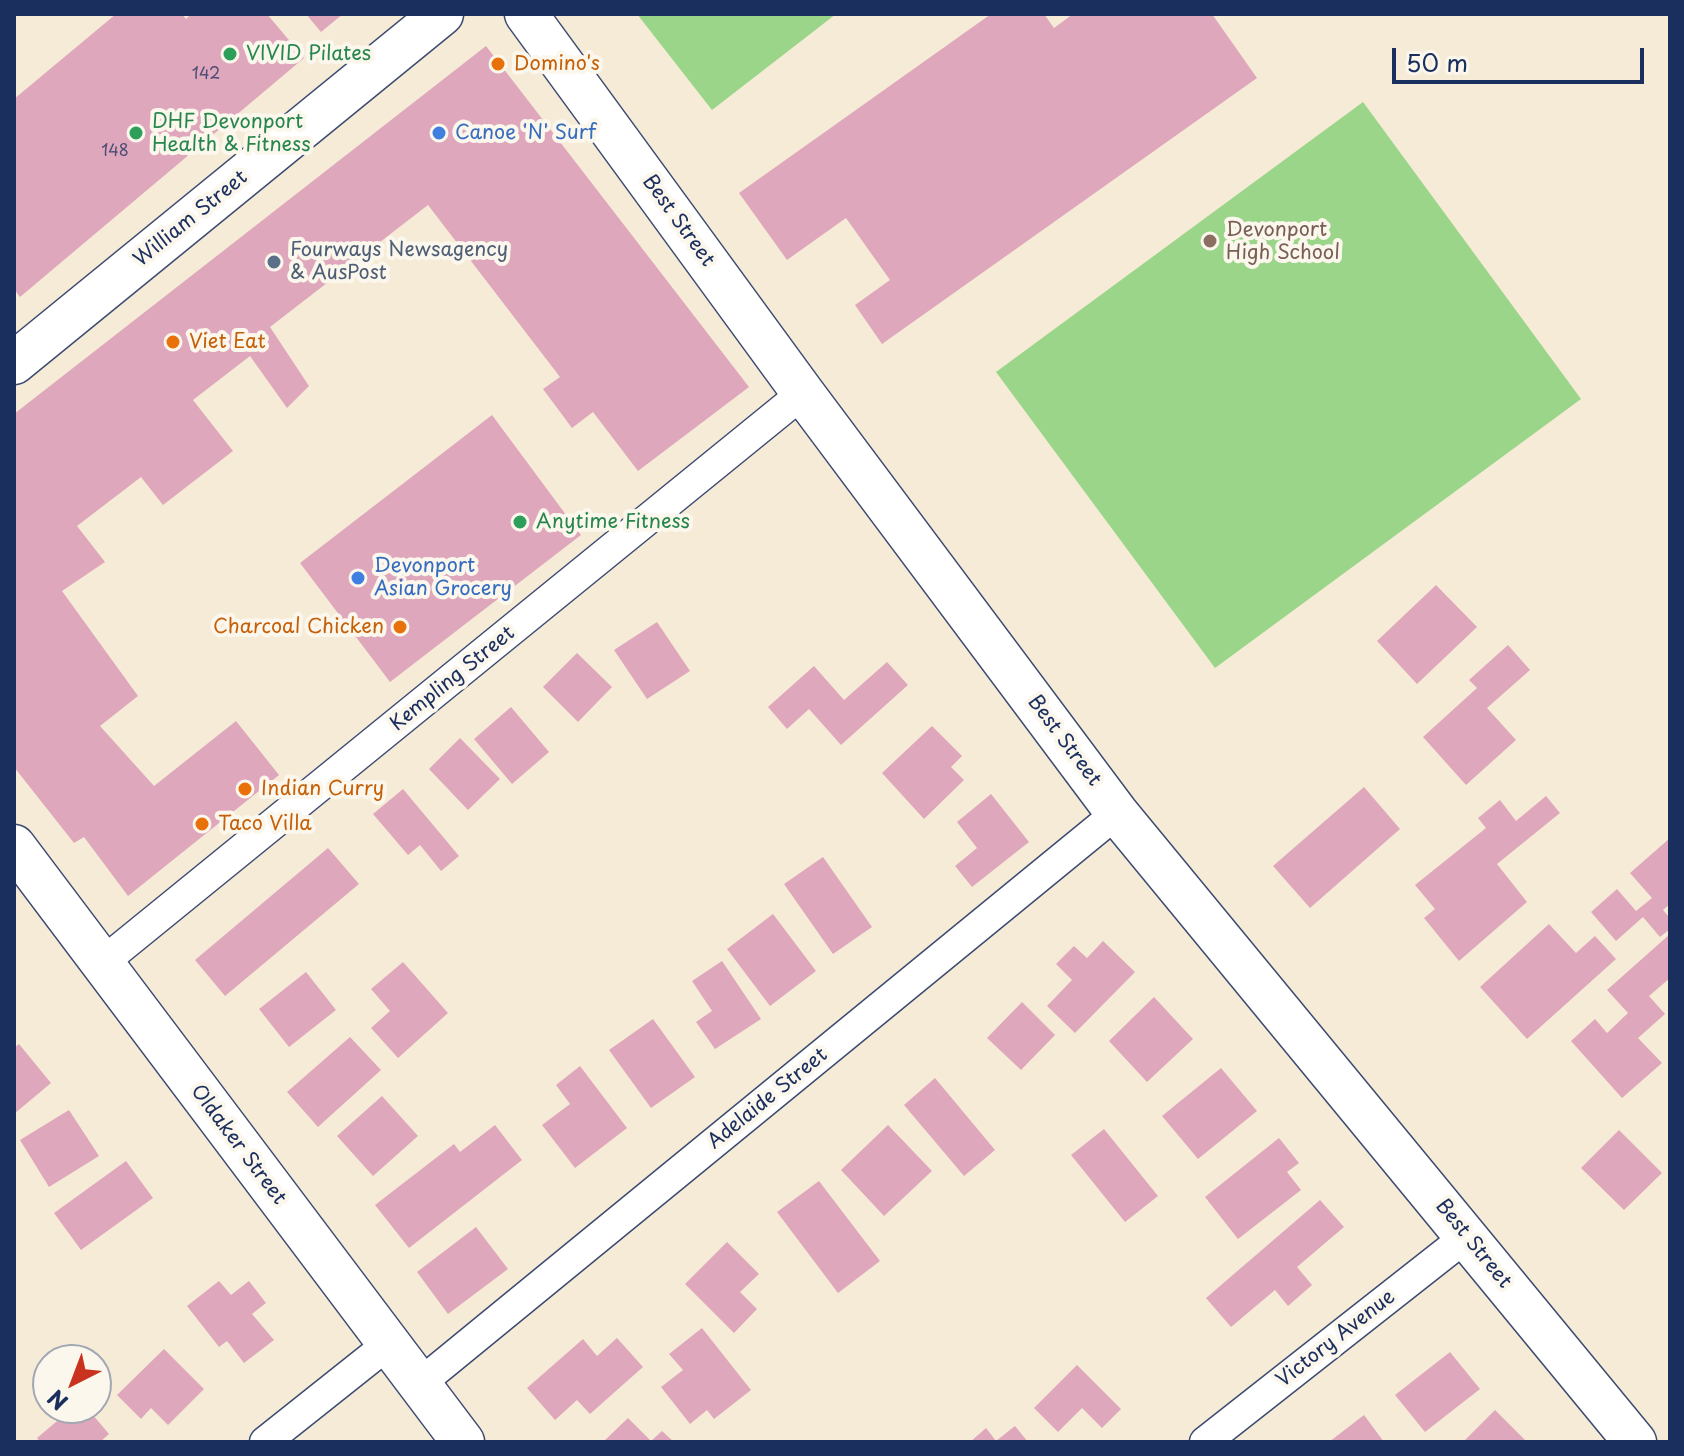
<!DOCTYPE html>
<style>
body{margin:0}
#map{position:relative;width:1684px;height:1456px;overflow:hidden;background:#f6ebd7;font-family:"Playpen Sans",sans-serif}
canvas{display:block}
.frame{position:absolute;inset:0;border:16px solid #1b2f5e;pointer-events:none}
.north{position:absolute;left:32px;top:1344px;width:80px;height:80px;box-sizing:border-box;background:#fbf7ec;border:2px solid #a1a7b3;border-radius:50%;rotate:222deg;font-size:22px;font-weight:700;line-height:32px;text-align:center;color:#1b2f5e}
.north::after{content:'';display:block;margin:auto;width:28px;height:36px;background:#c8321e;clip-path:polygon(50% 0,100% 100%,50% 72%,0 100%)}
.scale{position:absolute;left:1392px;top:48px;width:252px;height:36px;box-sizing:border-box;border:4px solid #1b2f5e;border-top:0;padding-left:10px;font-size:24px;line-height:28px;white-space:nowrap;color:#1b2f5e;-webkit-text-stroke:6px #fbf7ec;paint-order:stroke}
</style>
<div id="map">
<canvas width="1684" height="1456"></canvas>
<div class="frame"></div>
<div class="north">N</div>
<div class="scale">50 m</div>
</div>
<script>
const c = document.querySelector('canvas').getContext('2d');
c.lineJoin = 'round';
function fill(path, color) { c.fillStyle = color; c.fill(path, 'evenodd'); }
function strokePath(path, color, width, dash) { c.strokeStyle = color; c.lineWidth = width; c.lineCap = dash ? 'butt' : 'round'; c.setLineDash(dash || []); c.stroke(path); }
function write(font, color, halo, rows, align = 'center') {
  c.font = font + ' "Playpen Sans",sans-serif'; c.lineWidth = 8; c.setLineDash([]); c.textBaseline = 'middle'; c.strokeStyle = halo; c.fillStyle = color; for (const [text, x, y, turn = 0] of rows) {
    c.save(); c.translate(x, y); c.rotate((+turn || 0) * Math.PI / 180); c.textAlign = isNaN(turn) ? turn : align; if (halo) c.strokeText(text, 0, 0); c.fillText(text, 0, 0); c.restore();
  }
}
fill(new Path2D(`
 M637,14H836L712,110Z
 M1363,102L1581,399L1215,668L996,372Z`), '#9ad589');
fill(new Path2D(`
 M116,14H182L186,19L191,14H267L304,58L20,297L14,289V99Z
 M306,14H343L321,32Z
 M991,14H1044L1054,28L1073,14H1212L1257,78L882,344L855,305L890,280L846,218L787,260L739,193Z
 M486,46L749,387L638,471L593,412L572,428L543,389L560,377L428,205L270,327L309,386L287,408L250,356L193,400L233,451L163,505L141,477L77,526L105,562L62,591L138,696L100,726L154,786L236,721L279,775L128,896L84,837L74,843L14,767V414Z
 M492,415L581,535L390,682L300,563Z
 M1436,585L1477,627L1417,684L1377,641Z
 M657,622L690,671L647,699L614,650Z
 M1508,645L1530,670L1487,708L1516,740L1466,785L1423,737L1477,688L1469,680Z
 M577,653L612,687L578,722L543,687Z
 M887,662L908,685L841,745L809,709L787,729L768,707L814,666L844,700Z
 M511,707L549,752L512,784L474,739Z
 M932,726L962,756L951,767L964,780L924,819L882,773Z
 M460,738L500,779L468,810L429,769Z
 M1364,787L1400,829L1310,908L1273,866Z
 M403,789L459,856L441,871L420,845L408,855L373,814Z
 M991,794L1029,842L972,887L955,866L977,848L957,822Z
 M1546,796L1560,813L1497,864L1527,902L1459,961L1424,918L1435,909L1415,885L1486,828L1478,818L1500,800L1516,821Z
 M1670,838V904L1663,910L1670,918V929L1660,937L1643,917L1616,941L1591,912L1617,889L1636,911L1652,898L1630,873Z
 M328,848L359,884L225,996L195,960Z
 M823,857L872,927L833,954L784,884Z
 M773,914L816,971L770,1006L727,949Z
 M1549,924L1576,953L1595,936L1616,959L1527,1039L1480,987Z
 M1670,934V978L1649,996L1665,1014L1638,1038L1662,1063L1622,1098L1571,1041L1595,1019L1607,1033L1628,1013L1607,990Z
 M1103,941L1135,972L1075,1033L1047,1006L1072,980L1056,964L1074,946L1087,958Z
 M722,961L761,1019L715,1049L696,1022L712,1011L692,981Z
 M403,962L448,1013L398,1058L371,1028L390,1011L371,989Z
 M306,972L336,1010L289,1047L259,1009Z
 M1154,997L1193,1039L1147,1082L1109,1041Z
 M1022,1002L1055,1035L1021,1070L987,1038Z
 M653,1019L695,1077L651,1108L609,1050Z
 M350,1037L381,1070L318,1127L287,1092Z
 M19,1044L51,1083L14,1114V1048Z
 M580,1066L627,1128L575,1168L542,1125L570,1104L556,1085Z
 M1221,1068L1257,1111L1198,1159L1162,1116Z
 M935,1078L995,1150L964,1176L904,1105Z
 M382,1096L418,1136L373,1176L337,1136Z
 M69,1110L99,1156L49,1187L20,1140Z
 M495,1125L522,1160L409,1248L375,1205L454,1144L460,1152Z
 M888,1125L932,1171L884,1216L841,1170Z
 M1104,1129L1158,1196L1125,1222L1071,1155Z
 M1619,1130L1662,1173L1624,1210L1581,1168Z
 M1279,1138L1299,1163L1287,1172L1301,1190L1238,1239L1205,1197Z
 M126,1161L153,1198L81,1250L54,1213Z
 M819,1181L880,1261L838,1293L777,1212Z
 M1320,1200L1344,1227L1297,1267L1312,1285L1288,1306L1275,1290L1231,1327L1206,1298Z
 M476,1227L508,1269L448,1314L417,1272Z
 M727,1242L759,1274L740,1292L757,1309L734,1333L685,1284Z
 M219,1281L231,1295L249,1281L266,1303L252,1314L274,1340L244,1363L227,1341L219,1347L187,1306Z
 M702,1328L751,1390L714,1419L707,1410L690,1424L661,1387L683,1370L669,1354Z
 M617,1338L643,1367L590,1414L577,1400L555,1420L527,1388L583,1339L597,1356Z
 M164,1349L204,1389L168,1425L151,1408L141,1419L117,1395Z
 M1450,1352L1480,1389L1425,1432L1395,1395Z
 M1077,1365L1121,1409L1102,1428L1082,1408L1058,1432L1034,1408Z
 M66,1408H87L109,1434L100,1442H40L37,1438L69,1411Z
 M1495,1410L1527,1442H1463Z
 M1364,1415L1384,1442H1329Z
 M628,1418L651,1441L662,1431L674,1442H603Z
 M1015,1426L1028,1442H970L986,1428L996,1441Z`), '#dfa7bc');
const street = new Path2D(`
 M102,963L803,393
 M418,1385L1117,813
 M265,1442L387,1345
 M1205,1442L1467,1236`);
const secondary = new Path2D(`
 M526,14L803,393L1117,813L1635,1442
 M14,363L442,14
 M14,846L463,1442`);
strokePath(street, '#3c4b70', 33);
strokePath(secondary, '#3c4b70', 45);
strokePath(street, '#fff', 30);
strokePath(secondary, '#fff', 42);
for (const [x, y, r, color] of [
 [230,54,8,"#2e9e5b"],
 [498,64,8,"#e8710a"],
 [136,133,8,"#2e9e5b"],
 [439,133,8,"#3f7fe0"],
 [1210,241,8,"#8d6e63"],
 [274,262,8,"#5c6f8a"],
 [173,342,8,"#e8710a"],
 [520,522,8,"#2e9e5b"],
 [358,578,8,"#3f7fe0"],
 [400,627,8,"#e8710a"],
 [245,789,8,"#e8710a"],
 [202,824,8,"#e8710a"]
]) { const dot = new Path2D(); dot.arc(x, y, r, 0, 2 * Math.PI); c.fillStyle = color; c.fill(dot); strokePath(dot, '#fbf7ec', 3); }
write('16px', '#4c4d76', null, [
 ["142",206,75],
 ["148",115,152]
]);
write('20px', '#27864d', '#fbf7ec', [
 ["VIVID Pilates",246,54],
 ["DHF Devonport",152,122],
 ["Health & Fitness",152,145],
 ["Anytime Fitness",536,522]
], 'left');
write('20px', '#c56008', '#fbf7ec', [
 ["Domino's",514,64],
 ["Viet Eat",189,342],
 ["Charcoal Chicken",384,627,"right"],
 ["Indian Curry",261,789],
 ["Taco Villa",218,824]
], 'left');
write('20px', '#366cbe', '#fbf7ec', [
 ["Canoe 'N' Surf",455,133],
 ["Devonport",374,566],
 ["Asian Grocery",374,589]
], 'left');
write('20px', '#1b2f5e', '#fbf7ec', [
 ["William Street",191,219,-39],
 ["Best Street",678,221,54],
 ["Kempling Street",453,679,-39],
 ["Best Street",1064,741,53],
 ["Adelaide Street",768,1099,-39],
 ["Oldaker Street",238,1145,53],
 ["Best Street",1473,1244,51],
 ["Victory Avenue",1336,1339,-38]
]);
write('20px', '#785e54', '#fbf7ec', [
 ["Devonport",1226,230],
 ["High School",1226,253]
], 'left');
write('20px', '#4e5e75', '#fbf7ec', [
 ["Fourways Newsagency",290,250],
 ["& AusPost",290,273]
], 'left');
</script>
